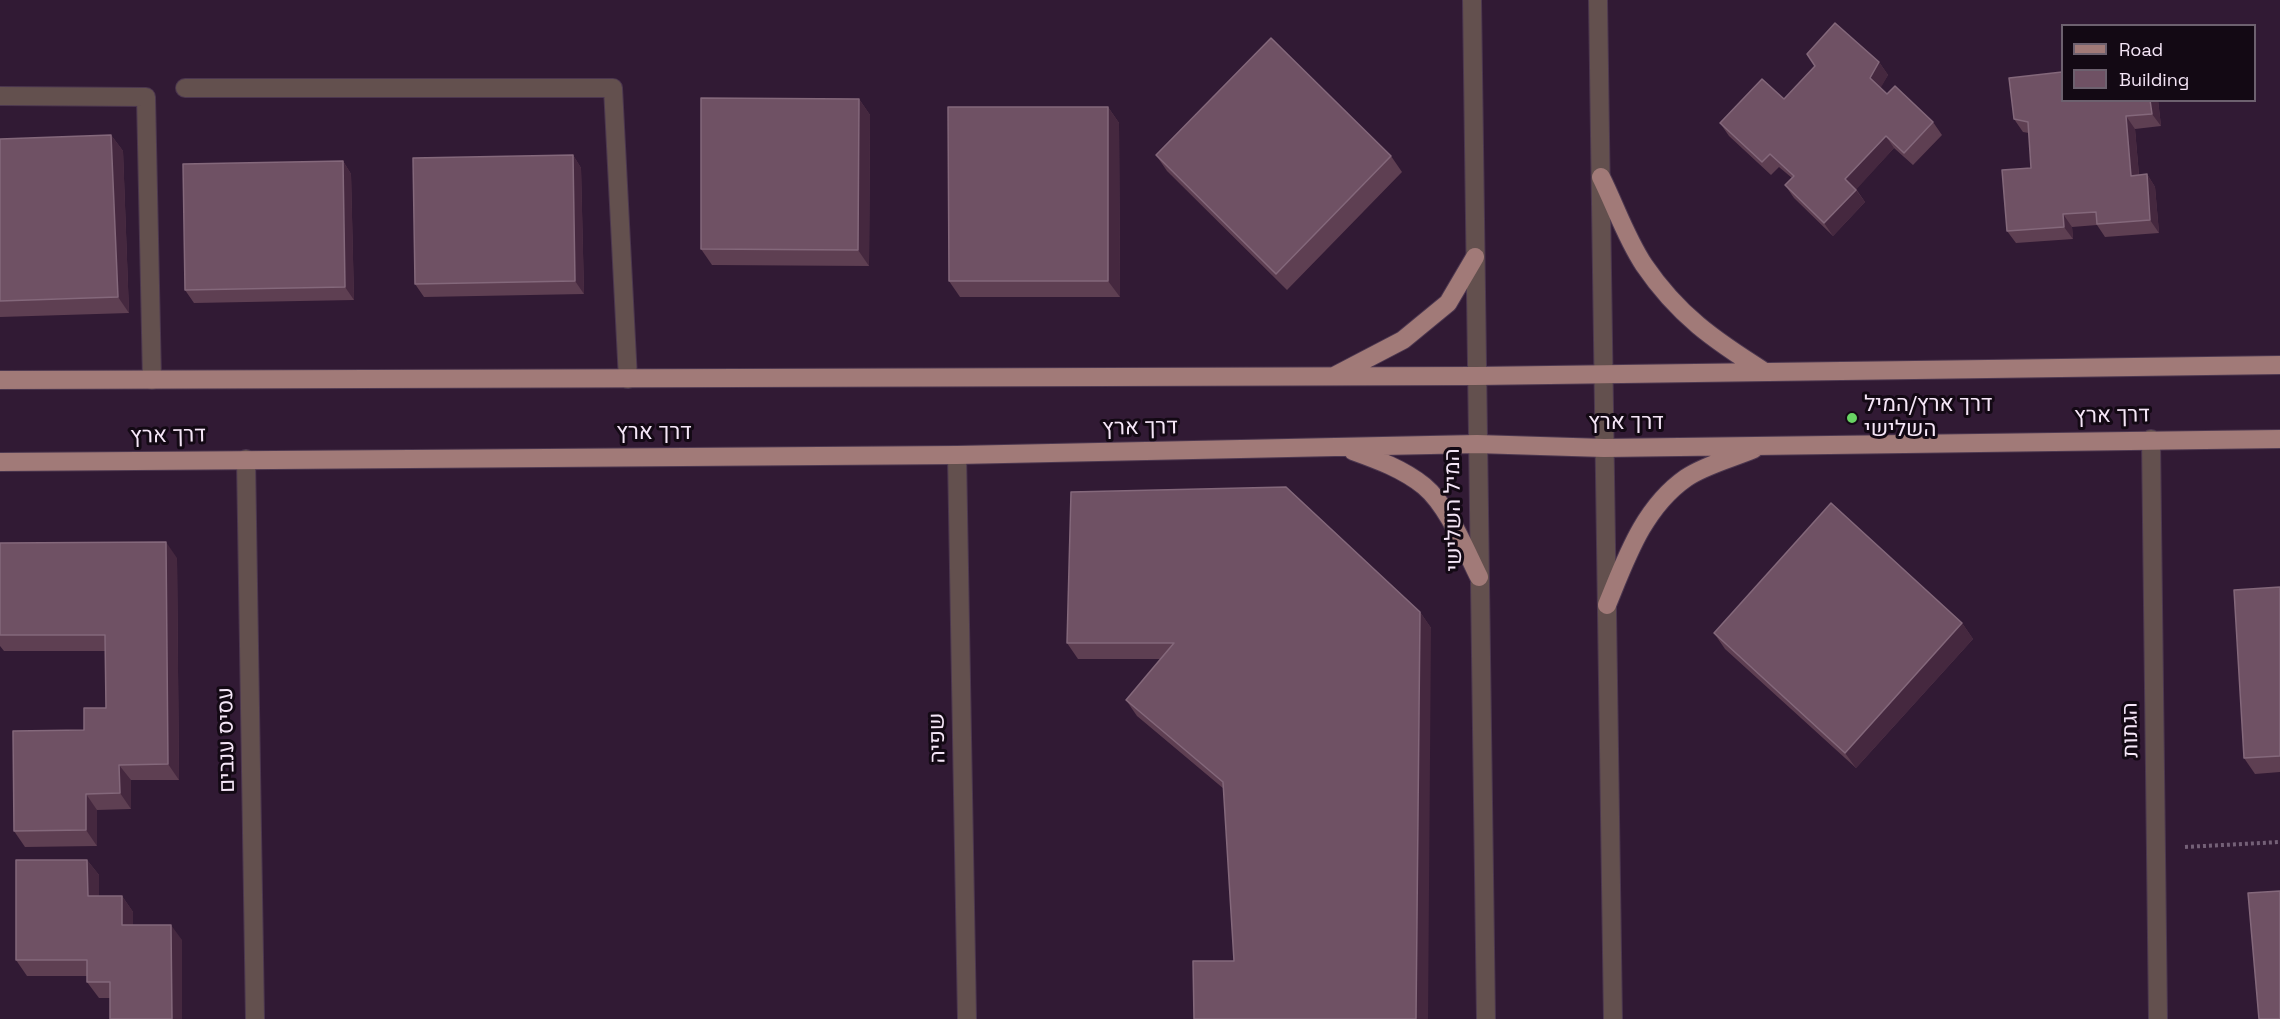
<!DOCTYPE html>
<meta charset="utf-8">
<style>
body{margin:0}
#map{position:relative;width:2280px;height:1019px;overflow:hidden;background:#311a34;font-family:"Space Grotesk",sans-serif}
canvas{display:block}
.legend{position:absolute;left:2061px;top:24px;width:195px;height:78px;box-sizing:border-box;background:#130914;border:2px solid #6d616f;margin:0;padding:8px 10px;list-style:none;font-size:18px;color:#f5e6f7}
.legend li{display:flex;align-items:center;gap:12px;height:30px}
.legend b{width:30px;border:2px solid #6d616f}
</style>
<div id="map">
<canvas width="2280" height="1019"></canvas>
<ul class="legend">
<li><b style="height:8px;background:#a17a78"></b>Road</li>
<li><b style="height:16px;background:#6f5164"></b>Building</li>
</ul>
</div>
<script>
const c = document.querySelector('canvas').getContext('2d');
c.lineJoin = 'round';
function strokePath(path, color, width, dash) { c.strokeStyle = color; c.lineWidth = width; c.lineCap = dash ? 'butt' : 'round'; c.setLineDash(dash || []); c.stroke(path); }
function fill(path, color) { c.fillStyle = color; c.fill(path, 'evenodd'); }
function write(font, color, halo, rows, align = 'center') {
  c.font = font + ' "Space Grotesk",Heebo,sans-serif'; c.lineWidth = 6; c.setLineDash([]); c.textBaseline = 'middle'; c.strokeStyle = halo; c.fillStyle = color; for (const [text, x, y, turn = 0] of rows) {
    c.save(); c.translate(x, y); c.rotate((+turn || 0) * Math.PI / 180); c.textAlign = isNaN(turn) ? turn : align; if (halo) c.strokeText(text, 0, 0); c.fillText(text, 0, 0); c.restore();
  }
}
const minor = new Path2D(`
 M1472,0L1486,1019
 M1598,0L1613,1019
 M185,88H613L628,379
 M0,96L146,97L152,380
 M2151,439L2158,1019
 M957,455L967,1019
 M246,459L255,1019`);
const major = new Path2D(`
 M1601,177C1615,205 1626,238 1644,265C1678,315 1714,340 1765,372
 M1336,375L1403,340L1448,303L1475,257
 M0,380L1476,376L2280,365
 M1353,451C1378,460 1403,469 1424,486C1448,506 1465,549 1479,577
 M0,462L957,455L1477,444L1604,448L2280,439
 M1607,605C1626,559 1643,508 1686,478C1705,465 1733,458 1754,449`);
strokePath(minor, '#4c374f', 20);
strokePath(major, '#4c374f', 20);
strokePath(new Path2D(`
 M2185,847L2280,842`), '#746077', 4, [3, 3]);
strokePath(minor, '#63504e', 18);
strokePath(major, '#a17a78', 18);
fill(new Path2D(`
 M1879,62L1888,75L1880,88L1887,94L1933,122L1942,135L1913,165L1894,148L1856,189L1865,202L1833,236L1794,198L1785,185L1792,178L1779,167L1771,175L1729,136L1720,123Z
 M859,99L870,115L869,266L712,265L701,249Z
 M2062,100H2158L2161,126L2135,129L2139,175L2147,174L2155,187L2159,233L2105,237L2097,225L2072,227L2073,239L2016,243L2007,231L2031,168L2029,133L2023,132L2014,119Z
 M1108,107L1119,123L1120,297H960L949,281Z
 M111,135L123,151L129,313L0,317V139Z
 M573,155L581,168L584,294L424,297L415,284Z
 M1156,155L1391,156L1402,172L1287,290L1167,171Z
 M343,161L351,174L354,300L194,303L185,290Z
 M0,543L177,558L179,780H131V809L97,810V846L25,847L14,831L84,730L106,708L105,651H4L0,646Z
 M2280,587V772L2255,774L2244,758Z
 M1420,612L1431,628L1234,961L1224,789L1137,716L1126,700L1161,659H1078L1067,643Z
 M1962,623L1973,639L1856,768L1725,649L1714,633Z
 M87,860L99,875V896H122L133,912V925L182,940V1019H110V998H99L87,982V976H27L16,960Z`), '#5e3f52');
fill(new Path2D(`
 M1879,62L1888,75L1879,91L1870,78Z
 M859,99L870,115L869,266L858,250Z
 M2150,100H2158L2161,126L2152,114Z
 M1108,107L1119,123L1120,297L1108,281Z
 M2126,116L2135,129L2140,188L2131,176Z
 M111,135L123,151L129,313L118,297Z
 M1886,136L1894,148L1854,192L1845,179Z
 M573,155L581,168L584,294L575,281Z
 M343,161L351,174L354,300L345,287Z
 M2147,174L2155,187L2159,233L2150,220Z
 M1856,190L1865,202L1833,236L1824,223Z
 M2063,214L2072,227L2073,239L2064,227Z
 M166,542L177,558L179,780L168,764Z
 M1420,612L1431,628L1428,1019H1416Z
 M1962,623L1973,639L1856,768L1845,753Z
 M119,765L131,780V809L120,793Z
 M86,794L97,810V846L86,830Z
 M87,860L99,875V912L88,896Z
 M122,896L133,912V941L122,925Z
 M171,925L182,940V1019H172Z`), '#45283f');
const building = new Path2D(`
 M1835,23L1879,62L1870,78L1887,94L1895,86L1933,122L1904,153L1886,136L1845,179L1856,190L1824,223L1785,185L1794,176L1770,154L1762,162L1720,123L1762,79L1784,99L1815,66L1807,54Z
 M1271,38L1391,156L1276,274L1156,155Z
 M2062,72V100H2150L2152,114L2126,116L2131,176L2147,174L2150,220L2097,224L2096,212L2063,214L2064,227L2007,231L2002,170L2031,168L2028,122L2014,119L2009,78Z
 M701,98L859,99L858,250L701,249Z
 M948,107H1108V281H949Z
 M111,135L118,297L0,301V139Z
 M573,155L575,281L415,284L413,158Z
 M343,161L345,287L185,290L183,164Z
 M1286,487L1420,612L1416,1019H1194L1193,961H1234L1223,782L1126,700L1174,643H1067L1071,492Z
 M1831,503L1962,623L1845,753L1714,633Z
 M166,542L168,764L119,765L120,793L86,794V830L14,831L13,731L84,730V708H106L105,635H0V543Z
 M2280,587V756L2244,758L2234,590Z
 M16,860H87L88,896H122V925H171L172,1019H110V982H87V960H16Z
 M2280,891V1019H2259L2248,893Z`);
fill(building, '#6f5164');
strokePath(building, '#84687b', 1.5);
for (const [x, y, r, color] of [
 [1852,418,6,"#69d464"]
]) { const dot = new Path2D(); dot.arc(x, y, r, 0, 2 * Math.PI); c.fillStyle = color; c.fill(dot); strokePath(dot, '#130914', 2); }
write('22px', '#f5e6f7', '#130914', [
 ["דרך ארץ/המיל",1864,405],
 ["השלישי",1864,430]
], 'left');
write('22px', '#f5e6f7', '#130914', [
 ["דרך ארץ",2112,416,-1],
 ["דרך ארץ",1626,423],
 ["דרך ארץ",1140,428,-1],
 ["דרך ארץ",654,433],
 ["דרך ארץ",168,436,-1],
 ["המיל השלישי",1454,510,-91],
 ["הגתות",2131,730,-91],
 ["שפיה",938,738,-91],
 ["עסיס ענבים",227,740,-91]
]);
</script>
